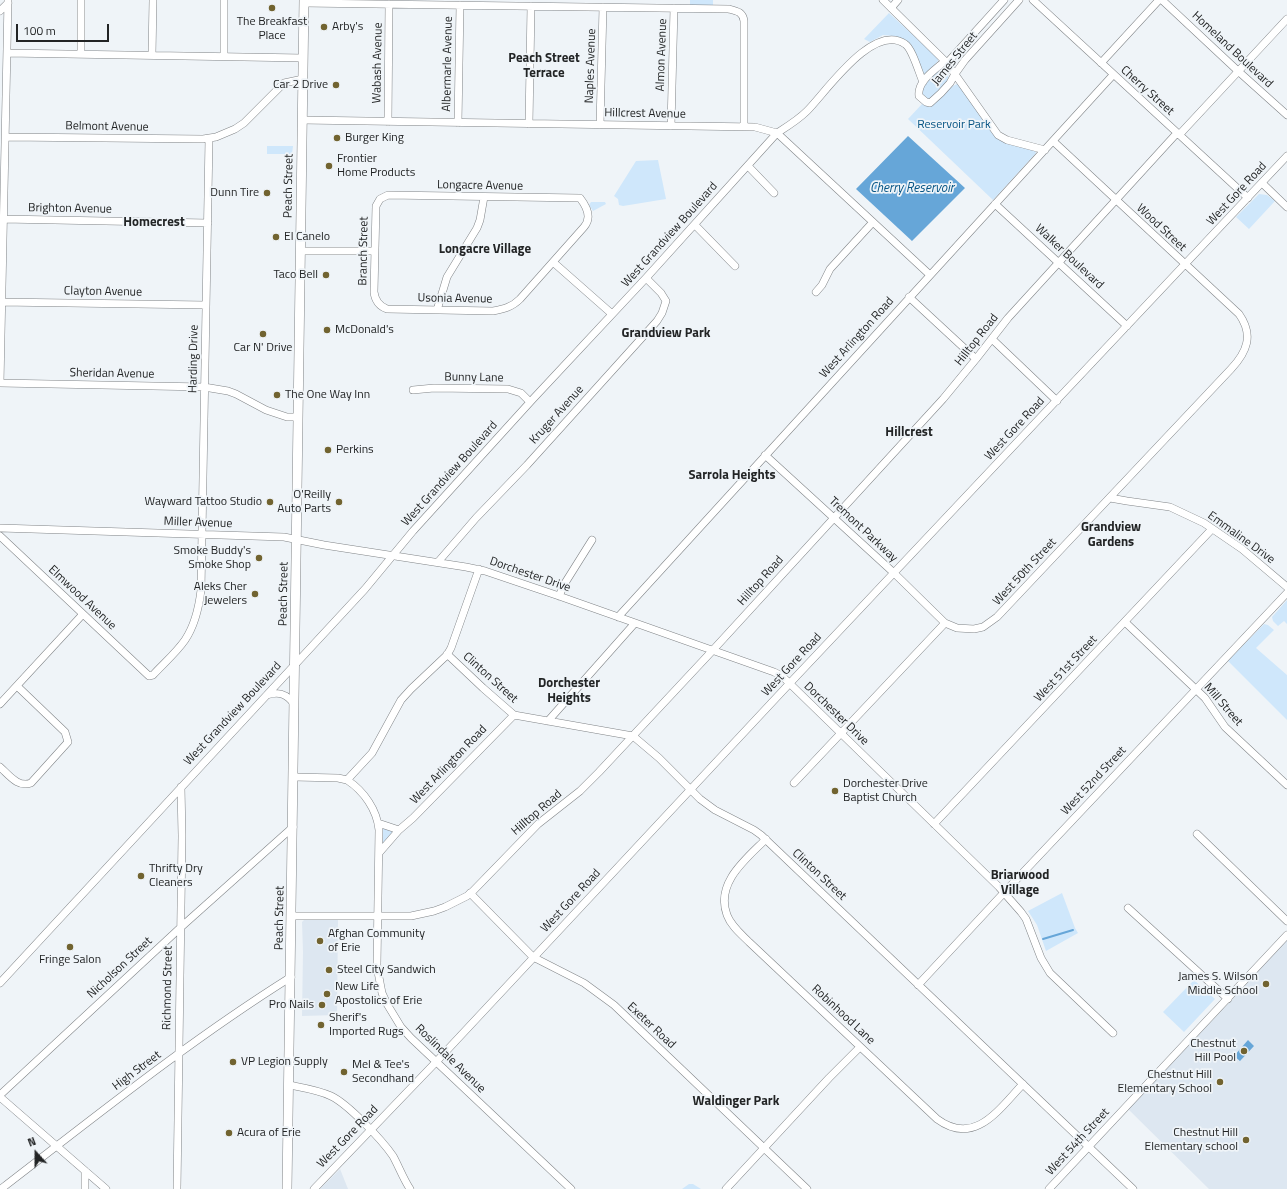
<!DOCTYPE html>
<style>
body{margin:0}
#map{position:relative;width:1287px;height:1189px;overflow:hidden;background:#eff4f8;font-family:"Titillium Web",sans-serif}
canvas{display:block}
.north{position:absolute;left:16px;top:1133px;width:40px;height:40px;-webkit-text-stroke:3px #eff4f8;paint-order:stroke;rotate:339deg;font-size:11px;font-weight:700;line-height:16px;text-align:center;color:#222425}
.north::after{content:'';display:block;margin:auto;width:14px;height:18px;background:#222425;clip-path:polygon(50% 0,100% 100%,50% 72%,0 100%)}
.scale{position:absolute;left:16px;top:24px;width:93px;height:18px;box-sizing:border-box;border:2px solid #222425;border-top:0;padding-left:5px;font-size:12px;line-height:14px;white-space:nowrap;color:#222425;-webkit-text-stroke:3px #eff4f8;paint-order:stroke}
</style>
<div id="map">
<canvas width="1287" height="1189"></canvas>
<div class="north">N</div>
<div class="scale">100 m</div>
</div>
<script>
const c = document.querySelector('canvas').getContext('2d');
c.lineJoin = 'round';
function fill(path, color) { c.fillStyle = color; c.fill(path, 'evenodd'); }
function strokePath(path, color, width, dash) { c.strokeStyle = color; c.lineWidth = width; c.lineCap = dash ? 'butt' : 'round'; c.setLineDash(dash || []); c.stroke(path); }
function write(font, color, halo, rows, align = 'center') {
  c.font = font + ' "Titillium Web",sans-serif'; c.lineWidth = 3.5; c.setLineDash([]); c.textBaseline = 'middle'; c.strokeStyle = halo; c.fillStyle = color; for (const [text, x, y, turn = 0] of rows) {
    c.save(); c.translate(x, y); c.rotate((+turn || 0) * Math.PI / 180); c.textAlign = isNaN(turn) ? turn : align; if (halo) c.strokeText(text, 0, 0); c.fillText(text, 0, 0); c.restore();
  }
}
fill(new Path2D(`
 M304,920H338L337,1015L302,1016L303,952L302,922Z
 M1287,940V1189H1209L1128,1109L1232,1000Z
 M340,1169L348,1189H320Z`), '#dde7f1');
fill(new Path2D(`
 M690,0H713V7L690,6Z
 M889,13L938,58V61L926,74H923L911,46L907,41L894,36L883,35L870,42L864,39Z
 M940,70L947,72C953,84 936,93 928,100L923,98L921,89C926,82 932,75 940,70Z
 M957,84H959L992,133C1006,147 1016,145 1034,150L1036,153L993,200L908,119L922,104C939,109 944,89 957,84Z
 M267,146H293L292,154H267Z
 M658,160L666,199L623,206L619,205L618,199L614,196L636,161Z
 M1259,194L1267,195L1275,201L1249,229L1236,217Z
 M591,202H605L606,204L593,211L589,205Z
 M1287,600V624L1284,621L1278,626L1273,621L1272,617Z
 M1264,624L1268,625L1274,630L1256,648L1287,675V720L1228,661Z
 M383,827L395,832L382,845V843Z
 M1062,893L1075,928L1078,933L1046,951L1037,925L1028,911Z
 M1194,980L1215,999L1184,1032L1163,1012Z
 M689,1184H693L701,1189H682Z`), '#cfe7fb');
fill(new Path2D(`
 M908,136L965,188L912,241L856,189Z
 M1248,1040L1254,1046L1240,1061L1234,1056Z`), '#66a6d8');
strokePath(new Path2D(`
 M1043,939L1073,930`), '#66a6d8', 2);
const minor = new Path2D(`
 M8,0L0,383L204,387L228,391L236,394L266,410L287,417H298
 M883,0L947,63L998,135L1007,140L1045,150
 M1033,0L1248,198
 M1162,0L1238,71L1287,115
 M304,3L729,9C737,11 743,12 744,21V127
 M891,8L898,0
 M0,11L8,3
 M7,53L303,58
 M81,54V0
 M152,55L153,0
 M224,56V0
 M945,61C935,70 917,81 919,96L926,102L930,103L941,93L950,83L955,74L965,60L1019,0
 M947,63L1004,0
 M1101,63L1159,0
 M302,120L755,127L777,133L930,275
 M388,122L389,4
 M458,123L460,5
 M529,124L531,6
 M600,125L603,7
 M671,126L674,8
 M1179,135L1287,19
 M6,137L203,139L216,137L235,129L244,123L284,83L303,79
 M748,166L774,193
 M1262,183L1287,207
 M388,195L580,198C587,207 592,218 584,227L520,299C512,307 504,309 493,311L387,309C379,306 375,301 374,292L376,206L380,199Z
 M995,204L1127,326
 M3,219L208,223
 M695,225L735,266
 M301,251H375
 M553,262L612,314
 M816,292L822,285L830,269L873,222
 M909,297L976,359
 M0,302L206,305
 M437,310L447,277L477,228L480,220L484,197
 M992,339L1057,401
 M413,390L434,388L508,389L521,393L530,402
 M765,455L894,573L945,623L957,628L974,629L983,627L997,617L1231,369C1247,352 1254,335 1239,314L1053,141
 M1110,498L1127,501L1170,507L1204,523L1242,549L1287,587
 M0,528L284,537L324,545L466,567L485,571L559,596L774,672L782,676L999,887L1021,912L1026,919L1041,958L1050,973L1113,1033
 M0,536L149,676L153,675C163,664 176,653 185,640C195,625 199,607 201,590L209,139
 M438,562L476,518L527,465L657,321L662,313L666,301L661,293L646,278
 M559,596L565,583L592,540
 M618,617L1113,75
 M1125,622L1205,698L1225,727L1287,785
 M447,654L483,688L514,715L633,736L659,758L700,799L715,810L754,830L761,835L1133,1189
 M267,695C279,691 287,694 294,704
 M0,704L83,614
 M548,721L635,623
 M0,767C9,775 18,788 31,783L68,742L65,732L17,686
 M294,777L338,778L347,780L372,753L401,700L411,689L447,655L451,648L479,569
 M347,780C364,791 377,810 379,830L377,965L378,972L382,993L387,1004L401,1027L411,1038L571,1189
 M794,783L945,623
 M378,823L399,830
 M934,824L1212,529
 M1197,834L1287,921
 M766,839C746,859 715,883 727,915C731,926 741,934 749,942L937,1119C975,1147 999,1109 1023,1084
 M379,853L399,830L413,818L514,715
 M470,893L533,957L584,983L614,1005L807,1189
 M1128,908L1228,999
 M292,916H411L434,911L445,907L467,896L473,891L538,824L580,791L599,772L713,650L943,399L976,359L1008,318L1177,133
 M0,983L365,589L413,531L532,400L646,278L777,133C788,126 798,120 807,111C826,92 873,22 905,44C912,48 919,73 923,82
 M918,985L999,898L1287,593
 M289,1085C304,1088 318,1090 331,1096C348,1104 382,1140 393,1156C399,1167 403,1178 410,1189
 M0,1095L180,928L293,827
 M0,1097L106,1189
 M1,1189C96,1116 189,1041 291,977
 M85,1189V1171
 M177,1189L182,836L181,787
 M314,1189L436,1062L790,683L1287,156
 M726,1189L829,1078L860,1047
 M1049,1189L1287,935`);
const major = new Path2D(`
 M287,1189L304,0`);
strokePath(minor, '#808487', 8);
strokePath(major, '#808487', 10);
strokePath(minor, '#fff', 7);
strokePath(major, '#fff', 9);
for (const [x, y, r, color] of [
 [272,8,4,"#716330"],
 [324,27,4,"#716330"],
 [336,85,4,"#716330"],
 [337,138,4,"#716330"],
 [329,166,4,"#716330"],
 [267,193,4,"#716330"],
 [276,237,4,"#716330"],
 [326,275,4,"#716330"],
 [327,330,4,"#716330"],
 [263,334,4,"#716330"],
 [277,395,4,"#716330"],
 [328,450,4,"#716330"],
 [270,502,4,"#716330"],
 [339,502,4,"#716330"],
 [259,558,4,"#716330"],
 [255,594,4,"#716330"],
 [835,791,4,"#716330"],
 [141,876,4,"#716330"],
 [320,941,4,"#716330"],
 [70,947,4,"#716330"],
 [329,970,4,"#716330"],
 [1266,984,4,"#716330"],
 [327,994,4,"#716330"],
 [322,1005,4,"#716330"],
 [321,1025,4,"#716330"],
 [1244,1051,4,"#716330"],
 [233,1062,4,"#716330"],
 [344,1072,4,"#716330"],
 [1220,1082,4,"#716330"],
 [229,1133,4,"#716330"],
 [1246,1140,4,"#716330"]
]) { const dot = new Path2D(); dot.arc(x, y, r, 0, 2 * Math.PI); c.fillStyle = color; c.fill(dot); strokePath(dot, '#eff4f8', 1.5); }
write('12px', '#222425', '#eff4f8', [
 ["The Breakfast",272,22,"center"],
 ["Place",272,36,"center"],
 ["Arby's",332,27],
 ["Car 2 Drive",328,85,"right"],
 ["Burger King",345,138],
 ["Frontier",337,159],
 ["Home Products",337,173],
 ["Dunn Tire",259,193,"right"],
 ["El Canelo",284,237],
 ["Taco Bell",318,275,"right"],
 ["McDonald's",335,330],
 ["Car N' Drive",263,348,"center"],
 ["The One Way Inn",285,395],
 ["Perkins",336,450],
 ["O'Reilly",331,495,"right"],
 ["Auto Parts",331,509,"right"],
 ["Wayward Tattoo Studio",262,502,"right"],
 ["Smoke Buddy's",251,551,"right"],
 ["Smoke Shop",251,565,"right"],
 ["Aleks Cher",247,587,"right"],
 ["Jewelers",247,601,"right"],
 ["Dorchester Drive",843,784],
 ["Baptist Church",843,798],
 ["Thrifty Dry",149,869],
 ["Cleaners",149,883],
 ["Afghan Community",328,934],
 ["of Erie",328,948],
 ["Fringe Salon",70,960,"center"],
 ["Steel City Sandwich",337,970],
 ["James S. Wilson",1258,977,"right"],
 ["Middle School",1258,991,"right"],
 ["New Life",335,987],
 ["Apostolics of Erie",335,1001],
 ["Pro Nails",314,1005,"right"],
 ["Sherif's",329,1018],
 ["Imported Rugs",329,1032],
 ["Chestnut",1236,1044,"right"],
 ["Hill Pool",1236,1058,"right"],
 ["VP Legion Supply",241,1062],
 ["Mel & Tee's",352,1065],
 ["Secondhand",352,1079],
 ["Chestnut Hill",1212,1075,"right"],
 ["Elementary School",1212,1089,"right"],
 ["Acura of Erie",237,1133],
 ["Chestnut Hill",1238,1133,"right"],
 ["Elementary school",1238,1147,"right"]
], 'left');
write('12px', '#222425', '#eff4f8', [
 ["Homeland Boulevard",1232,50,43],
 ["Almon Avenue",662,55,-88],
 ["James Street",955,59,-51],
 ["Wabash Avenue",378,63,-89],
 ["Albermarle Avenue",448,64,-89],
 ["Naples Avenue",591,66,-88],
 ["Cherry Street",1147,91,42],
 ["Hillcrest Avenue",645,114,1],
 ["Belmont Avenue",107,127,1],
 ["Peach Street",289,186,-89],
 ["Longacre Avenue",480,186,1],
 ["West Gore Road",1237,194,-47],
 ["Brighton Avenue",70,209,1],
 ["Wood Street",1161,228,43],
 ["West Grandview Boulevard",670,235,-48],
 ["Branch Street",364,251,-89],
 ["Walker Boulevard",1069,257,43],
 ["Clayton Avenue",103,292,1],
 ["Usonia Avenue",455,299,1],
 ["West Arlington Road",857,338,-48],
 ["Hilltop Road",977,340,-52],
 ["Harding Drive",194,359,-89],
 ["Sheridan Avenue",112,374,1],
 ["Bunny Lane",474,378,1],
 ["Kruger Avenue",557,415,-48],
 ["West Gore Road",1015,429,-47],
 ["West Grandview Boulevard",450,474,-48],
 ["Miller Avenue",198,523,2],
 ["Tremont Parkway",863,530,43],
 ["Emmaline Drive",1241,538,36],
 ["West 50th Street",1025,572,-47],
 ["Dorchester Drive",530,575,19],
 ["Hilltop Road",761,581,-48],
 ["Peach Street",284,594,-89],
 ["Elmwood Avenue",82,598,43],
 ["West Gore Road",792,665,-47],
 ["West 51st Street",1066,669,-47],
 ["Clinton Street",490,678,42],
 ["Mill Street",1223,705,49],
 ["West Grandview Boulevard",233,714,-47],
 ["Dorchester Drive",836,714,44],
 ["West Arlington Road",449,765,-46],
 ["West 52nd Street",1094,781,-47],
 ["Hilltop Road",537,813,-41],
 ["Clinton Street",819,875,43],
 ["West Gore Road",571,901,-47],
 ["Peach Street",280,918,-89],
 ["Nicholson Street",120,968,-43],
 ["Richmond Street",168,988,-89],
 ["Robinhood Lane",843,1015,43],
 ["Exeter Road",651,1026,43],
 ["Roslindale Avenue",450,1059,44],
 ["High Street",137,1071,-37],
 ["West Gore Road",348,1137,-46],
 ["West 54th Street",1078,1142,-47]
]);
write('12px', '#045383', '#eff4f8', [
 ["Reservoir Park",954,125]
]);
write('bold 13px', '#222425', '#eff4f8', [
 ["Peach Street",544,59],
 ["Terrace",544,74],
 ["Homecrest",154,223],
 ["Longacre Village",485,250],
 ["Grandview Park",666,334],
 ["Hillcrest",909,433],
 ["Sarrola Heights",732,476],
 ["Grandview",1111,528],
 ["Gardens",1111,543],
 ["Dorchester",569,684],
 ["Heights",569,699],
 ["Briarwood",1020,876],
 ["Village",1020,891],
 ["Waldinger Park",736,1102]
]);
write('italic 13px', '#065484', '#eff4f8', [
 ["Cherry Reservoir",912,189]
]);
</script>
